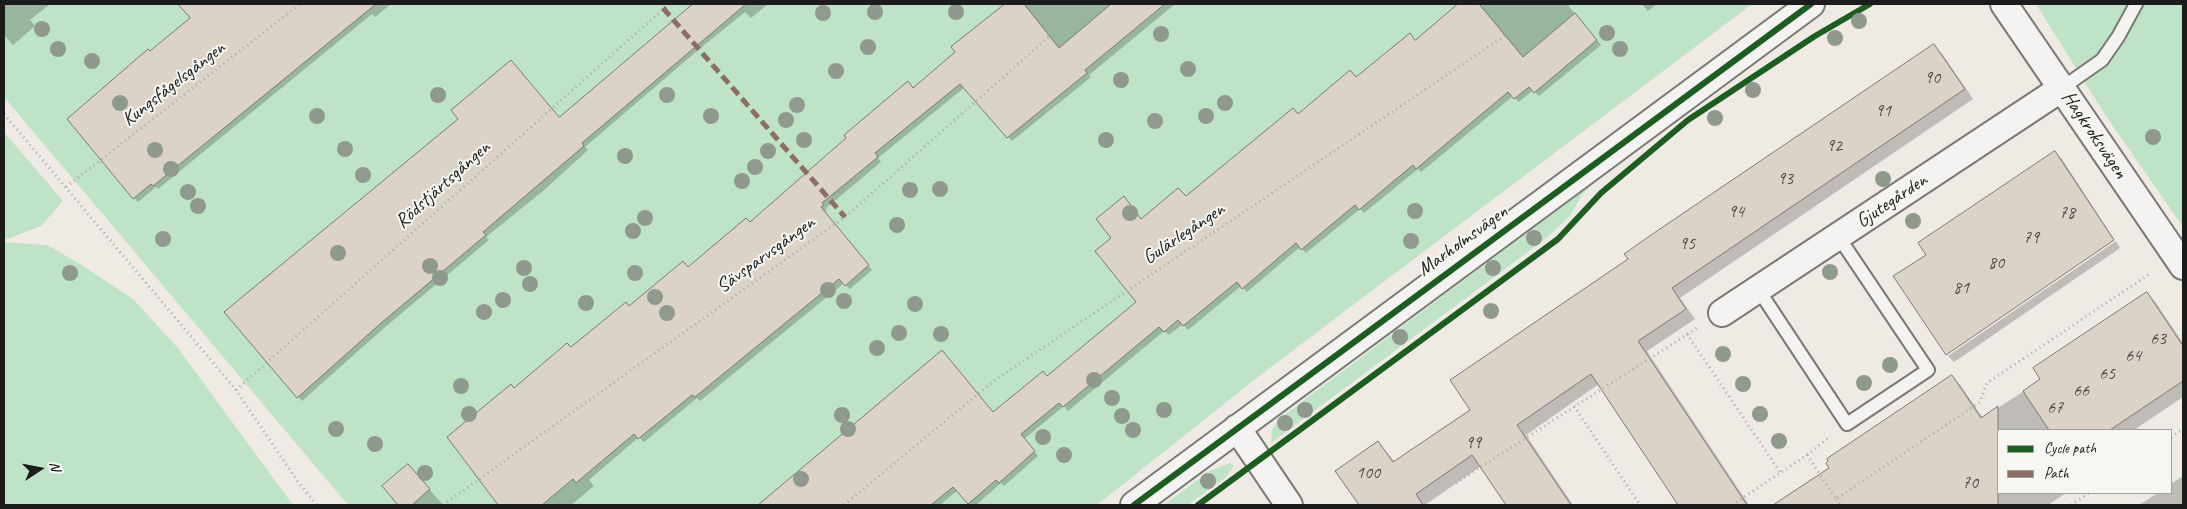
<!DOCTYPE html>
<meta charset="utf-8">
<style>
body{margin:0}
#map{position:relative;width:2187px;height:509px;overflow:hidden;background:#efeae4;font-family:Caveat,sans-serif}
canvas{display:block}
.frame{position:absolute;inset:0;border:5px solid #1c1c1c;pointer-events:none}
.legend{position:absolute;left:1997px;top:429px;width:175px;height:65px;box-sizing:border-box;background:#f6f6f2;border:1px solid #9f9f9c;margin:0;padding:6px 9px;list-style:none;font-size:15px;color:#1c1c1c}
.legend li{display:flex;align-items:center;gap:10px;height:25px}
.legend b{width:25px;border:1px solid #9f9f9c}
.north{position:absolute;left:15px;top:444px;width:50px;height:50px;-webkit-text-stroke:4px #f6f6f2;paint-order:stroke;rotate:79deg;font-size:14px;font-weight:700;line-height:20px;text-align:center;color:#1c1c1c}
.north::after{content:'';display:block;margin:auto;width:18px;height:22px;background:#1c1c1c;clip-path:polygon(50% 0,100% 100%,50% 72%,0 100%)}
</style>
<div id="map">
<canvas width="2187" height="509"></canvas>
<div class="frame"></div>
<ul class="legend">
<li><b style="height:6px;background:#1b5e20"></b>Cycle path</li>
<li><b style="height:6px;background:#8d6e63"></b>Path</li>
</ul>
<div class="north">N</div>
</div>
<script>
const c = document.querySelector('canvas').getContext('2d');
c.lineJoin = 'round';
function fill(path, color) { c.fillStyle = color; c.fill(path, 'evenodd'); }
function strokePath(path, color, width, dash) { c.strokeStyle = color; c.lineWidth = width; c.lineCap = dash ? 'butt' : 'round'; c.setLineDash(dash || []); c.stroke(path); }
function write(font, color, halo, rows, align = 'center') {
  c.font = font + ' Caveat,sans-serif'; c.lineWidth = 4; c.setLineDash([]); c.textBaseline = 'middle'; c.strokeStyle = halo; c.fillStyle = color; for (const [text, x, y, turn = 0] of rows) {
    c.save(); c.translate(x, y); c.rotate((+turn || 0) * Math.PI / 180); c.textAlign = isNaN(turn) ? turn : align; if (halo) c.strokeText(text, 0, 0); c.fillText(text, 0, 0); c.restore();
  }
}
fill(new Path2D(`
 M4,4H1752L1263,373L1097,505H348L4,97Z
 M2036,4H2183V227L2104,113Z
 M4,132L63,201L41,226L4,240Z
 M1591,185L1581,196L1570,216L1544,240L1271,443L1272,430L1279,419Z
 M4,242L47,245L80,264L133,299L177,347L293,505H4Z
 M1230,463L1234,466L1226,477L1188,505H1164L1210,471Z`), '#bee3c6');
fill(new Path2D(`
 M4,4H50L30,20L35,26L13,45L4,35Z
 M214,4H391L375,17L372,14L158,189L156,187L138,202L134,198L205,11Z
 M695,4H768L751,18L745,12L697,51L585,147L588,150L543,191L486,237L489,240L384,328L302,401L226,312L562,122L561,117Z
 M1007,4H1175L1089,75L1091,77L1012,141L965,87L878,158L881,162L826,208L827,210L825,212L872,270L850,289L844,283L700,401L697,398L644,442L639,437L589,480L594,486L571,505H499L449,437L629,307L688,268L750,223L913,89L956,52L952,47Z
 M1460,4H1567L1601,45L1539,96L1533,90L1519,102L1513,96L1421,172L1418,169L1364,213L1360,209L1306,253L1300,247L1247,292L1241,286L1188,330L1183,324L1169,335L1164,331L1068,411L1064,406L1024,439L1038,456L1004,486L1001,483L976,505H970L958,490L940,505H759L942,352L993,413L1047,377L1138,302L1113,238L1124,198L1142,220L1186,198L1298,115L1416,41Z
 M1642,4H1657L1648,11Z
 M1934,45L1943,55L1973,99L1680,298L1695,319L1647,351L1749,505H1680L1599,384L1526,435L1573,505H1507L1481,466L1425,505H1360L1337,471L1378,442L1395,462L1472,410L1630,259Z
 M2055,152L2062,159L2114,239L1947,354L1927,255Z
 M2116,241L2120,248L1954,362L1948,356Z
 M2147,293L2156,303L2183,343V397L2134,430H1998V493H2066L2048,505H1775L1831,468L1952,376L1961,386L1983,418L2042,379Z
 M412,469L443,505H400L383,486Z
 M2183,476V505H2139L2158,493H2171V484Z`), '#0003');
const building = new Path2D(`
 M178,4H376L153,186L151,184L133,199L67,119L148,49L150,51L190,18Z
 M693,4H746L582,143L584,146L483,232L486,235L380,324L297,398L224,312L458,119L451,110L511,60L559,117Z
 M1005,4H1024L1059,48L1111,4H1165L1085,70L1087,73L1007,138L960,84L875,153L878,157L822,203L824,205L821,207L869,265L845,286L839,279L695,397L692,395L638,439L634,434L576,483L573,479L542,505H498L447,437L511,384L514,388L567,343L571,347L626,302L629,306L683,261L688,267L746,218L750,222L846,138L844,135L908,81L913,88L955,52L951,47Z
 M1458,4H1479L1523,57L1575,13L1597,40L1534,93L1529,87L1514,99L1508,92L1416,169L1413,165L1359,210L1355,205L1301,250L1296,243L1242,289L1237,282L1183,326L1178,320L1164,332L1159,327L1063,407L1059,403L1021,434L1035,451L999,483L996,480L968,504L953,487L931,505H758L942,350L993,412L1043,371L1047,376L1136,302L1095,251L1111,238L1096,219L1124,196L1141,219L1178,188L1186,196L1293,108L1298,114L1350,70L1356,77L1410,33L1415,40Z
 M1934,44L1965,89L1672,288L1686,309L1638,341L1747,505H1678L1591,374L1517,425L1571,505H1506L1472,455L1416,494L1423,505H1359L1335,471L1378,441L1393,462L1470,410L1450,380L1628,259L1624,254L1654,233Z
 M2055,151L2114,240L1946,355L1893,276L1926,255L1918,243Z
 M2147,292L2183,346V381L2110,430H2049L2023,391L2040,379L2033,368Z
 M1952,375L1981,418L1998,406V505H1773L1829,468L1826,463L1828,461L1827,459Z
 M408,464L430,489L412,505H398L382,486Z`);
fill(building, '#dcd3c8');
strokePath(building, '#7b7976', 1);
const lane = new Path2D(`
 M2062,88L2102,60L2118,37L2136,4
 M1758,289L1847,424L1928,370L1838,236`);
const street = new Path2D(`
 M2004,4L2183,266
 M1722,313L2062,88
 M1237,428L1289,505
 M1134,505L1811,4`);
strokePath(lane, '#7b7976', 16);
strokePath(street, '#7b7976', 30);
strokePath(new Path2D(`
 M4,114L236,390L298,482L317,505
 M66,187L300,4
 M1687,334L1780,472
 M236,390L669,4
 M1574,406L1640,505
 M2171,437L2183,429
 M1807,455L1828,438
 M1456,483L1697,328
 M1836,499L1841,505
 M443,505L845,217L1086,4
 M844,505L995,380L1552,4
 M1732,505L1807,455L1836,499L1980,402L1987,383L2151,273
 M2071,505L2089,493`), '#aaa9a8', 3, [1, 4]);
strokePath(lane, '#f4f3f1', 12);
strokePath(street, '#f4f3f1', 26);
strokePath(new Path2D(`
 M663,8L845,217`), '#8d6e63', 5, [10, 5]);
strokePath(new Path2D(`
 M1134,505L1811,4
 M1198,505L1558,239L1601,193L1688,120L1815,36L1870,4`), '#1b5e20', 6);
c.fillStyle = '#8f998e';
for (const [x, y] of [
 [875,12],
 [956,12],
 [823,13],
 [1859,21],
 [42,29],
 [1607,33],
 [1161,34],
 [1835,38],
 [868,47],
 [58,49],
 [1620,49],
 [92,61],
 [1188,69],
 [836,71],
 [1121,80],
 [1753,90],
 [438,95],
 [667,95],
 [120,103],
 [1225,103],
 [797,105],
 [317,116],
 [711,116],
 [1206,116],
 [1715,118],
 [786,120],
 [1155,121],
 [2153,137],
 [804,140],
 [1106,140],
 [345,149],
 [155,150],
 [768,151],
 [625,156],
 [755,167],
 [171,169],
 [363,175],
 [1883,179],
 [742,181],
 [940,189],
 [910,190],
 [188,192],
 [198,206],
 [1415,211],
 [1130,213],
 [645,218],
 [1913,221],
 [897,225],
 [633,231],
 [1534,238],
 [163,239],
 [1411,241],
 [338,253],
 [430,266],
 [524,268],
 [1493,268],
 [1830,272],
 [70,273],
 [635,273],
 [440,278],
 [530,284],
 [828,290],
 [655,297],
 [503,300],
 [844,301],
 [586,303],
 [915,304],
 [1491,311],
 [484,312],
 [667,313],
 [899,333],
 [941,334],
 [1400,337],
 [877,348],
 [1723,354],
 [1890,365],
 [1094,380],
 [1864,383],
 [1743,384],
 [461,386],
 [1112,398],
 [1164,410],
 [1305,410],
 [469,414],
 [1760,414],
 [842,415],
 [1122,416],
 [1285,423],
 [336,429],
 [848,429],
 [1133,430],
 [1043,437],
 [1779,441],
 [375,444],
 [1064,455],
 [425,473],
 [801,479],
 [1208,481]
]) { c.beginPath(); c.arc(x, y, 8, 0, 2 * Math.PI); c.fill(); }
write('18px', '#4c4a47', null, [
 ["90",1932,78],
 ["91",1883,111],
 ["92",1834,146],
 ["93",1785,179],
 ["94",1736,212],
 ["78",2067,213],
 ["79",2031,238],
 ["95",1687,244],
 ["80",1996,263],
 ["81",1961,288],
 ["63",2158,339],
 ["64",2133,356],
 ["65",2107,374],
 ["66",2081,391],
 ["67",2055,408],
 ["99",1473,443],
 ["100",1368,473],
 ["70",1970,483]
]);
write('20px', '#1c1c1c', '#f6f6f2', [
 ["Kungsfågelsgången",174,84,-38],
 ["Hagkroksvägen",2094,135,56],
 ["Rödstjärtsgången",443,185,-42],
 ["Gjutegården",1892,201,-34],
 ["Gulärlegången",1184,234,-34],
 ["Marholmsvägen",1463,241,-36],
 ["Sävsparvsgången",766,255,-36]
]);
</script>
